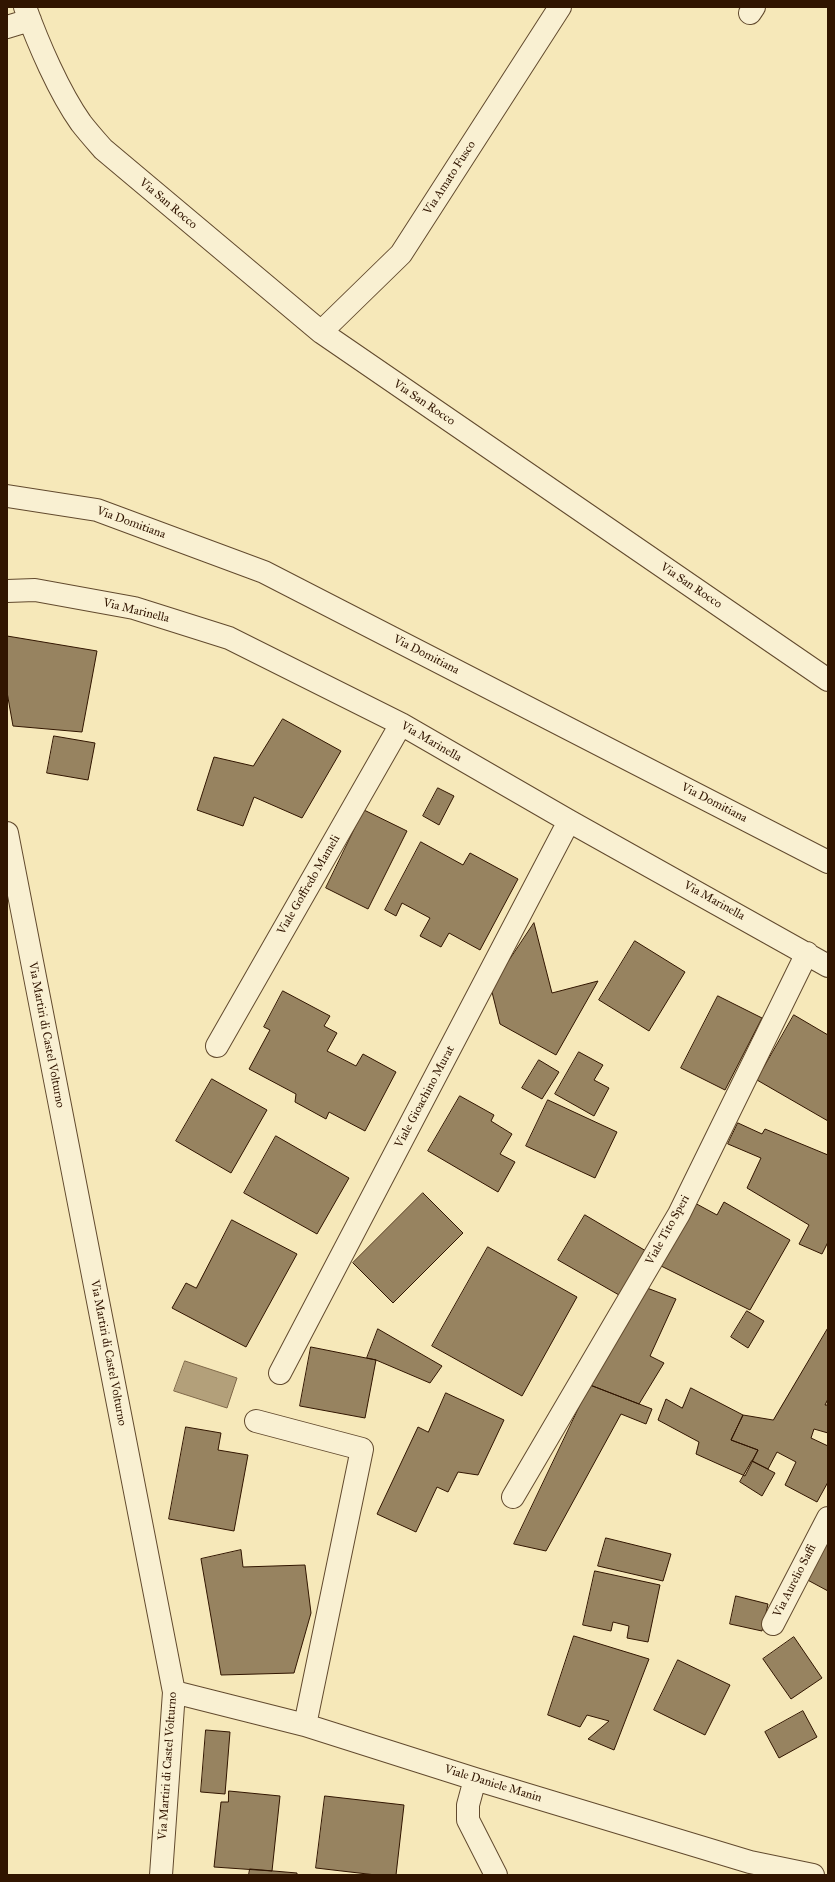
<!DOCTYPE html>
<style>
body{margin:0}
#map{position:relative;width:835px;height:1882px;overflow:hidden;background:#f6e8b9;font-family:"IM FELL Great Primer",serif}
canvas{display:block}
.frame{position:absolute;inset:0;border:8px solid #311500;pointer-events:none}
</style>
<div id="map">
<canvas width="835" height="1882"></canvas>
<div class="frame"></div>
</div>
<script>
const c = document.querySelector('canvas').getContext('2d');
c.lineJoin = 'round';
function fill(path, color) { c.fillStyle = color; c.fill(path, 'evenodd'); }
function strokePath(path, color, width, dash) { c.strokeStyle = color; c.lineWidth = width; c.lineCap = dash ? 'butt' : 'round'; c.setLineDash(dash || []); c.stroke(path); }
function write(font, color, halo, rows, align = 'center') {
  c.font = font + ' "IM FELL Great Primer",serif'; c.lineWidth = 3; c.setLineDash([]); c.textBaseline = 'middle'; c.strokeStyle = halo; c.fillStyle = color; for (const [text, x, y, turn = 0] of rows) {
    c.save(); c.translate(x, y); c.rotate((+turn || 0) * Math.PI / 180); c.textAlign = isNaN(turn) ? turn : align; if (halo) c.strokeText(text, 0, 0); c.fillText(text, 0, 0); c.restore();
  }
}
const water = new Path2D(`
 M185,1361L237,1378L227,1408L174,1391Z`);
fill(water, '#b3a07a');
strokePath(water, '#7f6849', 1);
const building = new Path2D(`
 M7,636L97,651L82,732L13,726L7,692Z
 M283,719L341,751L302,818L254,797L243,826L197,810L214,757L253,766Z
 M54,736L95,743L88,780L47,773Z
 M438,788L454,796L439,825L423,816Z
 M364,810L407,831L368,909L326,888Z
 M421,842L463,865L470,853L518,879L480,950L449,933L441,947L420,936L430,918L402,903L396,916L385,910Z
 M534,923L552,993L598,981L556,1055L500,1024L491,988Z
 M635,941L685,972L649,1031L599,1000Z
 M283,991L330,1016L324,1026L337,1033L327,1051L356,1066L363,1054L396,1072L365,1131L329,1112L326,1119L295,1102L296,1094L249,1069L270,1030L264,1027Z
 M718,996L762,1018L725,1090L681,1068Z
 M794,1015L828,1035V1121L757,1080Z
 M579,1052L603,1065L594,1080L609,1088L594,1116L555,1094Z
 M539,1060L559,1072L542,1099L522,1088Z
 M212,1079L267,1110L231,1173L176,1141Z
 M460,1096L494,1115L491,1121L512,1134L500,1154L515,1162L498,1192L428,1151Z
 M548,1100L617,1132L595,1178L526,1146Z
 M738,1123L762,1134L765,1129L828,1155V1242L822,1254L799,1244L809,1225L747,1188L761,1158L728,1144Z
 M276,1136L349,1178L317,1234L244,1193Z
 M423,1193L463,1233L393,1303L353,1263Z
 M693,1202L717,1215L724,1202L790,1240L750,1310L657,1264Z
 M585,1215L646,1251L619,1295L558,1260Z
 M232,1220L297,1254L246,1347L172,1308L186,1283L196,1288Z
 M488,1247L577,1297L522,1396L432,1346Z
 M639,1285L676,1299L650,1356L664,1363L639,1404L590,1385Z
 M747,1311L764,1321L748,1348L731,1337Z
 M828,1328V1399L825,1405H828V1433L814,1429L811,1438L828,1446V1482L817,1502L785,1485L796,1462L777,1452L768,1469L752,1461L758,1450L731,1440L743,1415L773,1420Z
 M378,1329L442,1366L430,1383L376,1360L367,1358Z
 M311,1347L376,1360L365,1418L300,1406Z
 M590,1385L652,1409L646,1424L621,1414L546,1551L514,1544Z
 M691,1388L743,1415L731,1440L758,1450L745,1476L696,1454L699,1442L658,1420L666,1399L682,1408Z
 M446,1393L504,1420L478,1475L458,1472L448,1492L437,1487L416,1532L377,1514L418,1427L428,1432Z
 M186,1427L221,1433L218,1450L248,1455L234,1531L169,1519Z
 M752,1461L775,1473L762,1496L740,1482Z
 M828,1530V1591L802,1577Z
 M606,1538L671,1554L663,1581L598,1566Z
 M241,1550L243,1567L305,1565L311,1613L294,1673L221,1675L201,1559Z
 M595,1571L660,1585L648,1642L627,1638L629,1626L613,1622L611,1631L583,1625Z
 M736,1596L768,1604L762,1631L730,1624Z
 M574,1636L649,1659L614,1750L588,1739L609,1721L587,1715L580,1727L548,1715Z
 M794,1637L822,1678L791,1699L763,1659Z
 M678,1660L730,1685L705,1735L654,1710Z
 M803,1711L817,1737L779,1758L765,1732Z
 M206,1730L230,1732L225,1794L201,1792Z
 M229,1791L280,1796L272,1871L214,1867L221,1802H228Z
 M325,1796L404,1805L396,1875H376L316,1868Z
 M250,1869L297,1873V1875H249Z`);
fill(building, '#978360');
strokePath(building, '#311500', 1);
const minor = new Path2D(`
 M25,7C38,43 59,92 81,123C88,132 96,141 103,149L321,332L828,680
 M750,13L754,7
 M7,27L30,20
 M321,332L401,254L560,7
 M7,496L97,510L264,572L828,862
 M7,591L35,590L134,608L229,638L401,724L569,821L828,966
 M7,833L174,1692L161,1875
 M217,1046L401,724
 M280,1373L569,821
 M256,1421L362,1449L305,1725
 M513,1497L679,1214L807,953
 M773,1624L828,1518
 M174,1692L305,1725L475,1779L750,1862L813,1875
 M475,1779L468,1805V1820L496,1875`);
strokePath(minor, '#624a2e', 24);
strokePath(minor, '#f9f0d2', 22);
write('12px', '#311500', '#f9f0d2', [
 ["Via Amato Fusco",450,178,-57],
 ["Via San Rocco",168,204,40],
 ["Via San Rocco",424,403,34],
 ["Via Domitiana",131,523,20],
 ["Via San Rocco",691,586,34],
 ["Via Marinella",136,611,14],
 ["Via Domitiana",426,655,27],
 ["Via Marinella",431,742,30],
 ["Via Domitiana",714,803,27],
 ["Viale Goffredo Mameli",309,885,-60],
 ["Via Marinella",714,901,29],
 ["Via Martiri di Castel Volturno",46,1035,79],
 ["Viale Gioachino Murat",425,1097,-62],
 ["Viale Tito Speri",668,1230,-61],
 ["Via Martiri di Castel Volturno",108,1353,79],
 ["Via Aurelio Saffi",795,1581,-63],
 ["Via Martiri di Castel Volturno",168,1766,-86],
 ["Viale Daniele Manin",493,1784,17]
]);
</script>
